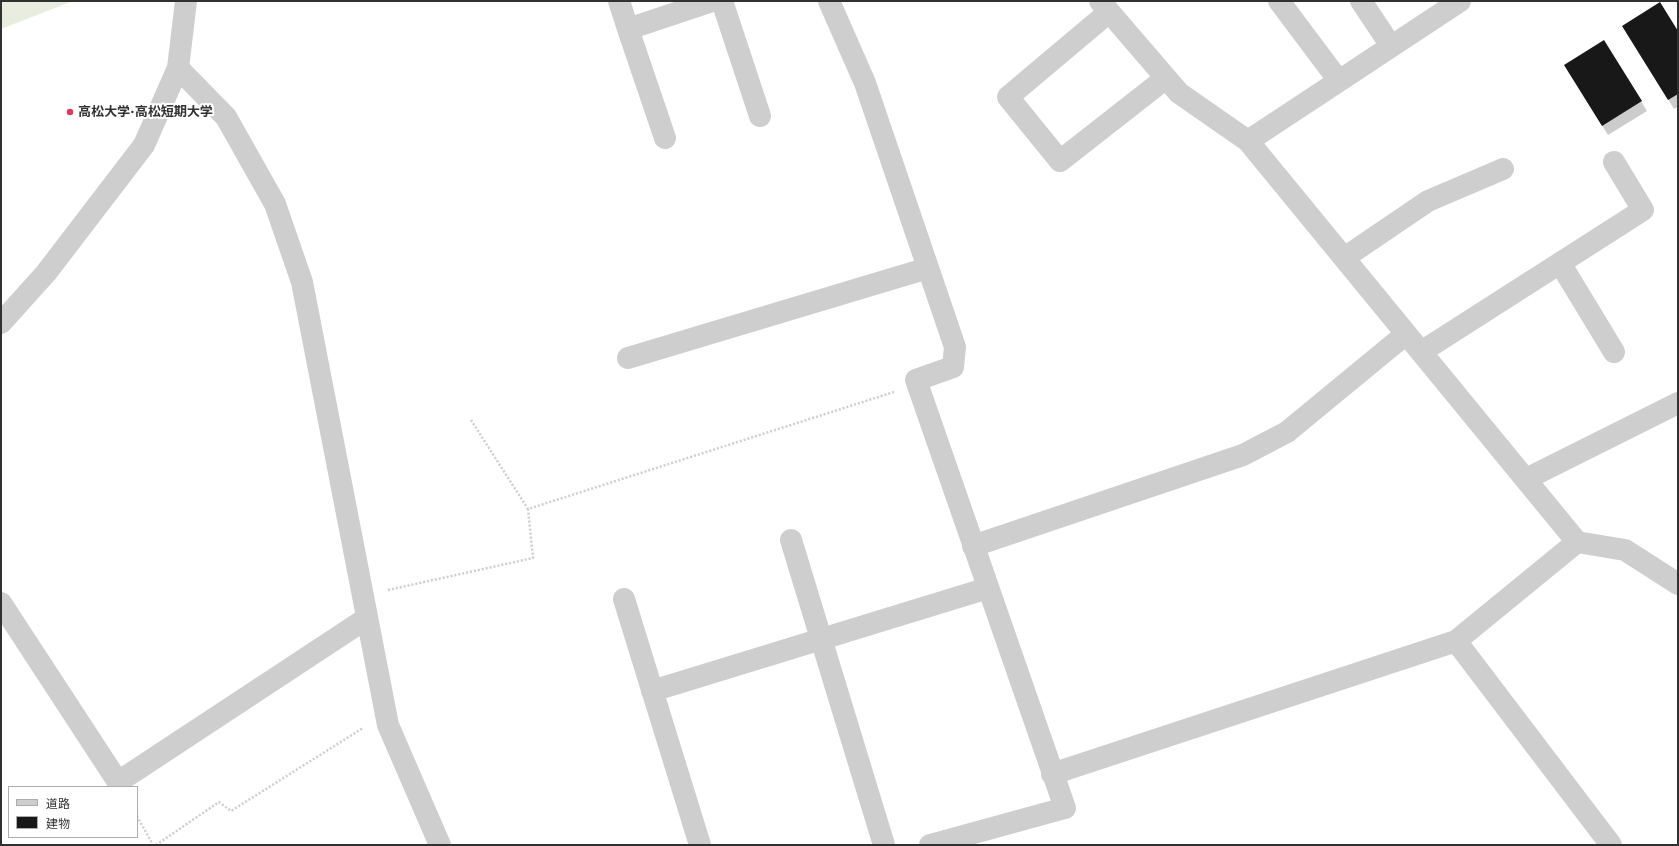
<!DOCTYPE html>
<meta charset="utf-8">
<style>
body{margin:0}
#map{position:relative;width:1679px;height:846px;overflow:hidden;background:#fff;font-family:"IBM Plex Sans","Noto Sans JP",sans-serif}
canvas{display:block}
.frame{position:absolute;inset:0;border:2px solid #313131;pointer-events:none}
.legend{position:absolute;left:8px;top:786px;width:130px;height:52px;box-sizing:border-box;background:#fff;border:1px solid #adadad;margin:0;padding:5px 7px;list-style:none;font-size:12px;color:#313131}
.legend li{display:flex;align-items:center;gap:8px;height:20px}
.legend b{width:20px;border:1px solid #adadad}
</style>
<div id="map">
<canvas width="1679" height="846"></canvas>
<div class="frame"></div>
<ul class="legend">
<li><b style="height:5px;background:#cecece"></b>道路</li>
<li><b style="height:11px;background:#181818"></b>建物</li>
</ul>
</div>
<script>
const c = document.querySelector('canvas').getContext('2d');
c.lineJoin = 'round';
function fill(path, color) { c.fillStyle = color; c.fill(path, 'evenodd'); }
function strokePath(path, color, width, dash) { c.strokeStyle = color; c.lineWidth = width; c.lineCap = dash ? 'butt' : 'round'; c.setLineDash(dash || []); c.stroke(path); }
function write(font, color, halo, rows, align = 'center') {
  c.font = font + ' "IBM Plex Sans","Noto Sans JP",sans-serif'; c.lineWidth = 4; c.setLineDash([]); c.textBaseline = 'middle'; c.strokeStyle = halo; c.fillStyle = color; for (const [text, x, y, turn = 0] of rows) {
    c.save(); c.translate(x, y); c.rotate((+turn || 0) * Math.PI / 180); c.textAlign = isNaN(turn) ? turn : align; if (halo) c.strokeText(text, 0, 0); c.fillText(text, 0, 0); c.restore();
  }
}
fill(new Path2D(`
 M1,1H73L1,29Z`), '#e8eddf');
fill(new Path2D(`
 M1678,33V107L1674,109L1629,36Z
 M1604,42L1647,111L1608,135L1571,75Z`), '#0003');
fill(new Path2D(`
 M1660,2L1678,31V94L1668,100L1622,26Z
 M1604,40L1642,101L1602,126L1564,65Z`), '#181818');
strokePath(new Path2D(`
 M471,420L528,509L894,392
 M388,590L533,558L528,509
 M137,816L153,845
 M156,845L219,802L231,811L363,728`), '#cecece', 2.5, [2, 2]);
strokePath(new Path2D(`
 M619,1L628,29
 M722,1L760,116
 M829,1L865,83L955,347L953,367L916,380L1065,808L930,845
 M1100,1L1179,93L1248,141L1577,542L1625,550L1678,584
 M1279,1L1339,81
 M1361,1L1391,46
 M1109,12L1008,97L1060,161L1166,78
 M178,68L226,117L275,204L302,282L388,725L440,845
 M665,138L628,29L712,1
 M1248,141L1460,1
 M1344,258L1428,201L1503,169
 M1560,263L1614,352
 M1,323L46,273L144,145L178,68L186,1
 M1421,352L1643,210L1614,162
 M628,358L928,268
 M1526,479L1678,403
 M791,540L884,845
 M973,546L1243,455L1287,432L1406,334
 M624,599L700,845
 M1,603L118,782L367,618
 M1456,641L1611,845
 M652,691L988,588
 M1052,774L1456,641L1577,542`), '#cecece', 22);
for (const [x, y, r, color] of [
 [70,112,4,"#df3b59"]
]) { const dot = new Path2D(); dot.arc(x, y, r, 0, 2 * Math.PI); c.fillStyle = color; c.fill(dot); strokePath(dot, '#fff', 1.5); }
write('bold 13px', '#313131', '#fff', [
 ["高松大学·高松短期大学",78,112]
], 'left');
</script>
